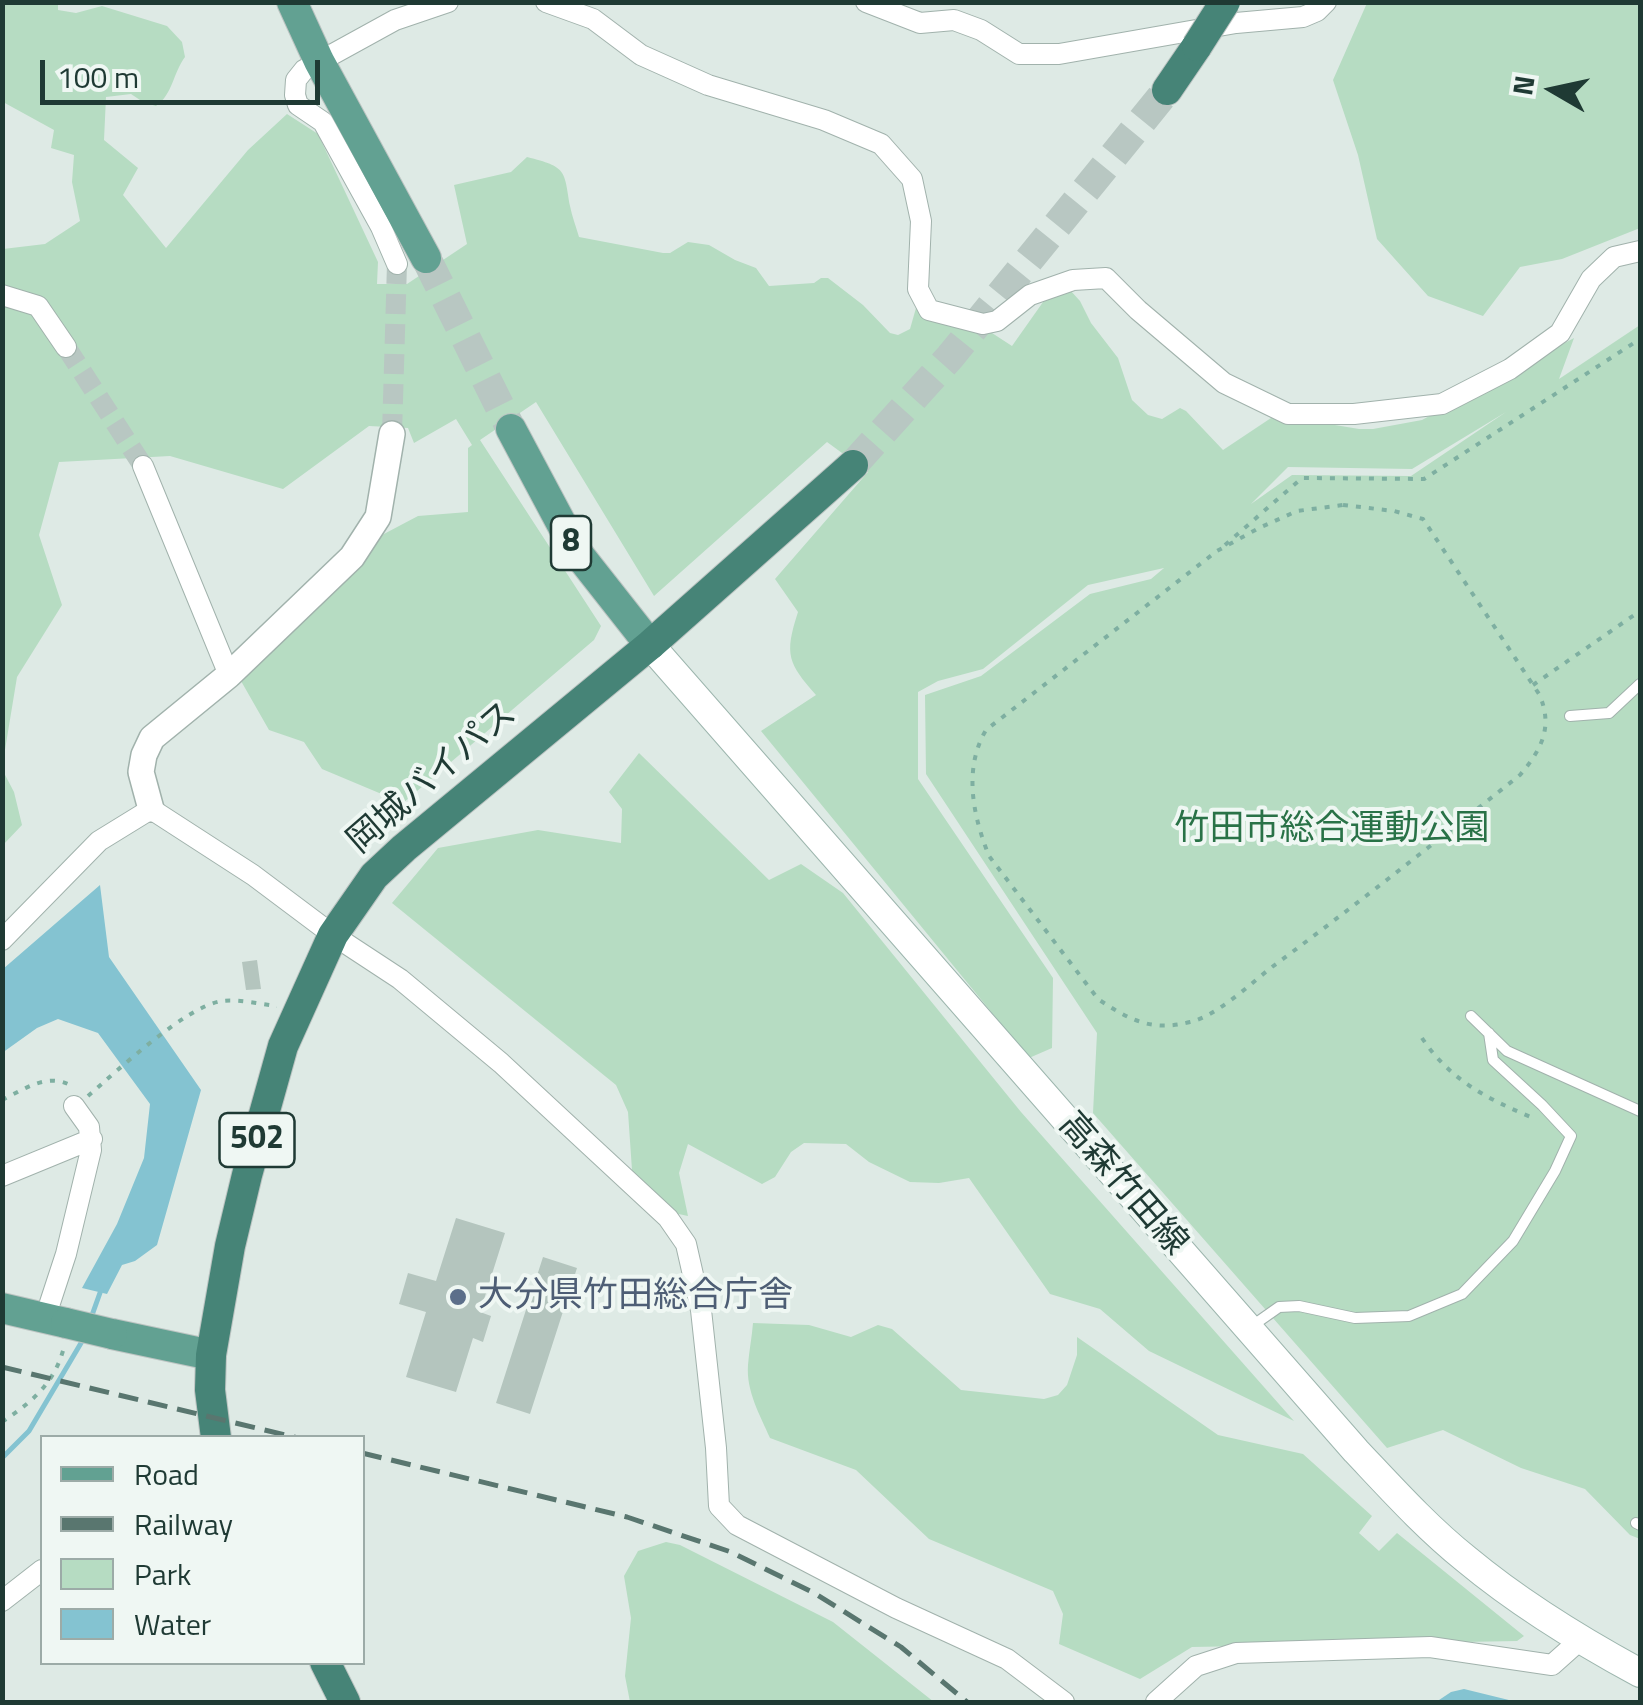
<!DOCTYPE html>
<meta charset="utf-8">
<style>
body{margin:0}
#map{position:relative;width:1643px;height:1705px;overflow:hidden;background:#deeae5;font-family:"Titillium Web",sans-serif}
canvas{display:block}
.frame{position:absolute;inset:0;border:5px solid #1f3a34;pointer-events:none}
.legend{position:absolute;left:40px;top:1435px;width:325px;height:230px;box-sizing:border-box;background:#eff7f3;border:2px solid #9caba7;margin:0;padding:12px 18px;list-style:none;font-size:30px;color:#1f3a34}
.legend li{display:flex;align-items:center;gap:20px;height:50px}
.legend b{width:50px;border:2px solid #9caba7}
.north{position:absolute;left:1503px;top:40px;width:100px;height:100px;-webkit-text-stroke:8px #eff7f3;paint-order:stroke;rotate:279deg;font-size:28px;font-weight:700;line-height:40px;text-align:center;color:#1f3a34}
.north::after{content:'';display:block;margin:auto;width:35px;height:45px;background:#1f3a34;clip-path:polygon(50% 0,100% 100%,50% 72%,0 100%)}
.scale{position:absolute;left:40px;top:60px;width:280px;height:45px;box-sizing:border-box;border:5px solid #1f3a34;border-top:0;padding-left:12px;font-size:30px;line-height:35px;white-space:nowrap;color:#1f3a34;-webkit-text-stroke:8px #eff7f3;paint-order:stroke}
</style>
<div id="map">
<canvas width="1643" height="1705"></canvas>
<div class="frame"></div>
<ul class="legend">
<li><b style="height:12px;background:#62a192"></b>Road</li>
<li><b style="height:12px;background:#59766f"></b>Railway</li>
<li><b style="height:28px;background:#b6dcc2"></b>Park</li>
<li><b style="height:28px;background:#84c3d1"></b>Water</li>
</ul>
<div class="north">N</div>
<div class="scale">100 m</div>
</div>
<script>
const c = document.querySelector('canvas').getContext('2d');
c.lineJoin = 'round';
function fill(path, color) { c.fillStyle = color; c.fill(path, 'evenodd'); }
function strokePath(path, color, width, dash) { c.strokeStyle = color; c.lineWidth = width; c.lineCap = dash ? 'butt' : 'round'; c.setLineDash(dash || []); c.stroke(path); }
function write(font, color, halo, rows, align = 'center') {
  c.font = font + ' "Titillium Web","Noto Sans JP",sans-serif'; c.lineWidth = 8; c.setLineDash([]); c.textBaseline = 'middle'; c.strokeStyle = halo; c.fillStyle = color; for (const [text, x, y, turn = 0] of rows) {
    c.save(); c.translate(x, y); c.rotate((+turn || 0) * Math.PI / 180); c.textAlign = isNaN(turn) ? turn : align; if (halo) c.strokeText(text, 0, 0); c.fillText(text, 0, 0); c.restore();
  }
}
fill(new Path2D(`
 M3,3H58V10L76,13L102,6L167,26L182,42L185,57C173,73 173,94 156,106L143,102L131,94L106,97L104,140L138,168L123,195L166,248L248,150L287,114L318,134L378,262L377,284H407L467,244L454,185L511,172L527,157C567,167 564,170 570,206C572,216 576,227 579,237L663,253H670L688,242L709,245L735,260L756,268L769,286L814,283L821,278H828L863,305L890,333L898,335L910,329L918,301L975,322L1012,346L1048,295L1070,290L1080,301L1091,323L1118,358L1132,400L1148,415L1162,419L1180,408L1186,411L1223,450L1271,418H1293L1359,429H1373L1422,420L1574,338L1559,379L1640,325V1539L1630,1535L1585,1489L1521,1468L1443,1430L1387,1448L1093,1113L1097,1033L926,774L925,695L981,676L1090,594L1151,579L1164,568L1088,585L983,669L938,681L918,692V779L1053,978L1052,1048L1029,1058L761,731L816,695C788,663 784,655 798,612L775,579L868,472L827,442L654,596L536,402L480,440L601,626L594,640L403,803L322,769L304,742L269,730L241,681L382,535L418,516L468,512V448L472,445L456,419L414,443L408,428L369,426L283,489L170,456L59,462L39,535L62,605L17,677L3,762V249L45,244L80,221L72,182L74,155L51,148L54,130L3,102ZM1506,412L1411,476L1292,475L1251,504L1288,467L1412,469Z
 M1367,3H1640V228L1562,259L1520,267L1483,316L1428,296L1377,239L1358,155L1333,80Z
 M639,753L769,880L801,864L843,893L1021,1112L1294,1421L1149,1351L1100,1309L1050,1294L969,1178L939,1183L910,1182L869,1162L846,1144L804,1143L791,1152L775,1177L762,1184L688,1144L679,1173L688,1216L674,1213L639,1182L632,1170L628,1112L616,1085L392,903L438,848L538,830L621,843L622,809L609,792Z
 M3,771L14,792L22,825L3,845Z
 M753,1323L809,1325L851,1337L878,1325L892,1329L961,1390L1044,1399L1058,1395L1067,1385L1077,1355V1337L1218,1435L1303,1454L1372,1516L1359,1533L1379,1551L1397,1533L1524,1636L1517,1641L1192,1647L1140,1679L1059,1644L1063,1614L1053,1591L929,1539L856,1470L770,1438C760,1415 746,1391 748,1365C749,1351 752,1337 753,1323Z
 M666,1542L680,1545L833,1622L934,1702H630L625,1676L631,1618L624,1576L638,1551Z`), '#b6dcc2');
fill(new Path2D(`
 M100,885L109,957L201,1090L157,1245L135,1261L122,1265L107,1294L82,1288L117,1224L144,1158L150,1104L98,1033L58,1019L37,1028L2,1053L3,969Z
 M1464,1689L1517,1702H1436L1451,1692Z`), '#84c3d1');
strokePath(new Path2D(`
 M91,1318L101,1290
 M2,1458L29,1431L84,1338`), '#84c3d1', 5);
fill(new Path2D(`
 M257,960L261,989L246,990L242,962Z
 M456,1218L505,1233L480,1312L491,1316L483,1342L473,1338L456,1392L406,1377L426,1312L399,1304L408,1273L436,1281Z
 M543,1257L577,1268L530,1414L496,1403Z`), '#b4c5be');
strokePath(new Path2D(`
 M66,347L143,466
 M392,434L397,264`), '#b8c7c2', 20, [20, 10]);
strokePath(new Path2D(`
 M426,258L511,429`), '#b8c7c2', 30, [30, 15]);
strokePath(new Path2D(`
 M853,465L950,357L1167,90`), '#b8c7c2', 30, [30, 15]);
const service = new Path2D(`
 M1570,716L1609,713L1640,684
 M1471,1016L1507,1051L1640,1111
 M1252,1326L1279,1307L1299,1306L1355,1318L1409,1316L1462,1294L1513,1241L1555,1171L1571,1136L1542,1105L1493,1060L1489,1033
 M1636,1523L1640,1525`);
const minor = new Path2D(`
 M546,2L593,19L641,55L708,85L824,120L881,144L912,179L921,221L918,289L929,310L983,324L997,321L1030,295L1073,280L1106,278L1138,310L1224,383L1288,414H1354L1442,404L1510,369L1560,333L1591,279L1614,257L1640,251
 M866,2L920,23L954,20L981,30L1019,54H1059L1236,23L1303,17L1317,11L1326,2
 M397,264L381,227L323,122L298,105L295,95L296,80L304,70L395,20L448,2
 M2,295L38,306L66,347
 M143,466L229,675
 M2,940L99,841L151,809L253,875L333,935L400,979L501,1063L668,1218L686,1244L701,1310L716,1448L719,1506L737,1525L896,1608L1007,1659L1064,1702
 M2,1176L92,1139
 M45,1318L66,1254L91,1150L89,1127L74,1106
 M2,1601L42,1570
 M1156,1702L1196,1666L1236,1653L1430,1647L1552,1665L1580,1640`);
const tertiary = new Path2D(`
 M151,809L141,772L144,755L152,738L229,675L352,557L378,517L392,434`);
const secondary = new Path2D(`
 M650,645L1356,1451C1391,1488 1426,1527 1466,1559C1520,1604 1579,1640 1640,1673`);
const primary = new Path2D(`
 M292,2L319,61L426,258
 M511,429L576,551L650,645
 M2,1308L66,1323
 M112,1334L211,1355`);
const trunk = new Path2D(`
 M1167,90L1197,46
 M216,1438L210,1390L211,1355L230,1246L247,1175L283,1046L333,935L374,876L404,848L650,645L853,465
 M325,1662L345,1702`);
strokePath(service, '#a1b2ac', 12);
strokePath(minor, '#a1b2ac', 22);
strokePath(tertiary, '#a1b2ac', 28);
strokePath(secondary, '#9db6ae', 30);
strokePath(primary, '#bcc4c2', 32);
strokePath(trunk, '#bcc4c2', 32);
strokePath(new Path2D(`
 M1343,505L1394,511L1423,519L1539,694C1554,727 1541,750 1520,775C1438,840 1356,905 1272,967C1250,984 1217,1016 1190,1022C1152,1032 1129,1020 1098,999L989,856C973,816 963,769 986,730L1217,551L1259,528L1297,511Z
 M1225,545L1302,478L1424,479L1640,339
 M1533,685L1640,611
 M1422,1038C1449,1079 1487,1099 1531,1117
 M88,1096C117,1071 186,1006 222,1001C239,999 259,1004 277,1006
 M2,1100C25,1089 47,1072 72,1086
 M2,1422C32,1402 55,1383 64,1347`), '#7eafa1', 4, [5, 8]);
strokePath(service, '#fff', 10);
strokePath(minor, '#fff', 20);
strokePath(tertiary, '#fff', 25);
strokePath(secondary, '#fff', 28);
strokePath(primary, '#62a192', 30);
strokePath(trunk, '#468477', 30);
strokePath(new Path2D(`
 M2,1367L298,1438
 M362,1453L627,1517L731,1552L814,1593L901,1647L967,1702`), '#59766f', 5, [20, 10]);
const primaryBridge = new Path2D(`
 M66,1323L112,1334`);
const trunkBridge = new Path2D(`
 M1197,46L1225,2`);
strokePath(primaryBridge, '#bcc4c2', 32, []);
strokePath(trunkBridge, '#bcc4c2', 32, []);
strokePath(primaryBridge, '#62a192', 30);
strokePath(trunkBridge, '#468477', 30);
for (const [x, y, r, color] of [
 [458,1297,10,"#5c6f8a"]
]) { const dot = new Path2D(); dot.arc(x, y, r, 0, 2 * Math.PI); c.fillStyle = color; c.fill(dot); strokePath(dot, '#eff7f3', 4); }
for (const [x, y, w] of [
 [571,543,40],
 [257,1140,75]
]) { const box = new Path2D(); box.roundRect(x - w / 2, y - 27, w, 54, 8); c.fillStyle = '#eff7f3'; c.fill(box); strokePath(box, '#1f3a34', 2.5); }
write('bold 32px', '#1f3a34', null, [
 ["8",571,543],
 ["502",257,1140]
]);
write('35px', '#1f3a34', '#eff7f3', [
 ["岡城バイパス",433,779,-41],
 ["高森竹田線",1122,1185,49]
]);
write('35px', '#297247', '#eff7f3', [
 ["竹田市総合運動公園",1332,830]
]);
write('35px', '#4e5e75', '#eff7f3', [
 ["大分県竹田総合庁舎",478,1297]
], 'left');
</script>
